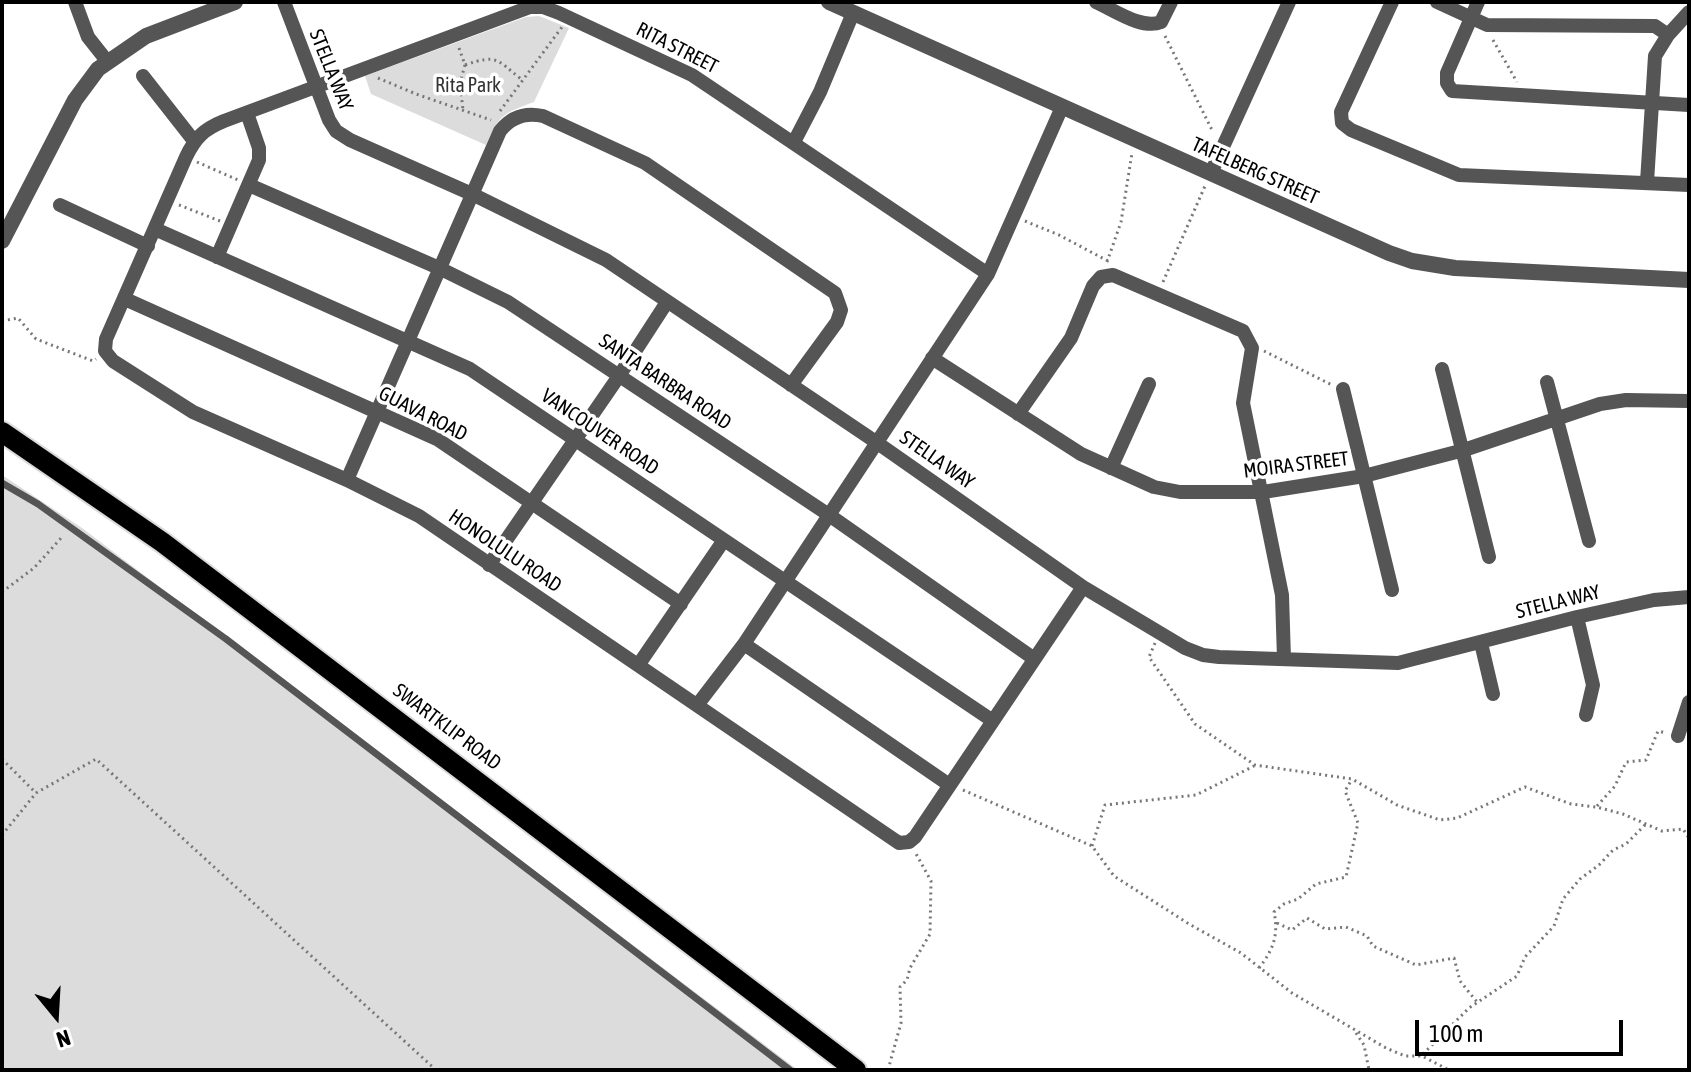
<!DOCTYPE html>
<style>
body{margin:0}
#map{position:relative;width:1691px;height:1072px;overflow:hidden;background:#fff;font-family:"Asap Condensed",sans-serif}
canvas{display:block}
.frame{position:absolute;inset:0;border:4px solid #000;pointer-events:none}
.north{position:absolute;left:16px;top:976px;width:80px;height:80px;-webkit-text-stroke:6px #fff;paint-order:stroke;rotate:162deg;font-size:22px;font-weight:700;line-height:32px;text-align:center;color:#000}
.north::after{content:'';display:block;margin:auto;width:28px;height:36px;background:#000;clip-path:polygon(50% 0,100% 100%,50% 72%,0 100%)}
.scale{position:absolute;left:1415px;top:1020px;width:208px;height:36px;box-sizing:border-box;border:4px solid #000;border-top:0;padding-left:10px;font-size:24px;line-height:28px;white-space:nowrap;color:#000;-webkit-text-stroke:6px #fff;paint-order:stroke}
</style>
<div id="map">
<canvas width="1691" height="1072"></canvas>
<div class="frame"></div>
<div class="north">N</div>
<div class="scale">100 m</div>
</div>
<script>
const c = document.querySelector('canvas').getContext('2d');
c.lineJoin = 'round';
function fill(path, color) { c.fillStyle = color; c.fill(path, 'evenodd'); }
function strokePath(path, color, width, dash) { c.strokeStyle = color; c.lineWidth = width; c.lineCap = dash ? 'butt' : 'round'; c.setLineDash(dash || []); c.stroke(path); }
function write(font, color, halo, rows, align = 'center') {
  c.font = font + ' "Asap Condensed",sans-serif'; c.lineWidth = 7; c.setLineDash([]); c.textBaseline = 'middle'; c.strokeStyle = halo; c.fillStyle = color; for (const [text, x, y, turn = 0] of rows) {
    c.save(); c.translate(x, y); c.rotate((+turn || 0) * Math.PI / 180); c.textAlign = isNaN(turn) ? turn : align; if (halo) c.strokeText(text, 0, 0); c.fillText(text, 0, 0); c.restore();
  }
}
fill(new Path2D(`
 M539,16L569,28L534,102C502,114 500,114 486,145L371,94L365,76L526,17Z
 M2,475L82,528L798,1070H2Z`), '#dcdcdc');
const primary = new Path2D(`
 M2,432L162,542L856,1070`);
strokePath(primary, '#dbdbdb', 24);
strokePath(new Path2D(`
 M1165,36L1213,132
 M1493,40L1517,82
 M459,48L465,65L460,83L463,110
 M465,65C497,54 496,59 521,79
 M378,78L416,94L491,120
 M500,111L562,27
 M197,162L238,180
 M179,205L220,221
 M1025,221L1059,235L1108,261
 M1107,262L1121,222L1132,153
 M1163,282L1205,186
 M2,321L18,318L36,339L93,361L96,359
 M1264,351L1332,385
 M2,592L34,568L63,536
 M1155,643L1149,657L1195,724L1255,765L1352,779L1397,805L1440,820L1457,818L1525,787L1571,804L1596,807L1623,814L1662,831L1683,829L1689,838
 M2,759L36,793
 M963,790L1092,846L1114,876L1189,924L1241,953L1292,993L1386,1048L1405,1056H1422L1449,1070
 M1597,806L1615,786L1626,762L1646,760L1658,731L1666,733
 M2,835L36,793L96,759L436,1070
 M1092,846L1105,805L1196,795L1254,766
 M1277,923L1292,930L1307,918L1325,929L1346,927L1367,936L1373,946L1416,965L1454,958L1460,981L1477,1002
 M1259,968C1273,950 1279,935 1274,912L1284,904L1298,899L1316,884L1346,877L1358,823L1345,791L1352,779
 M1356,1033L1364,1045L1369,1070
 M1423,1054L1469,1008L1517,976L1525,957L1554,926L1563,899L1580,879L1599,865L1613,850L1626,844L1647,823
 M888,1070L901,1023L900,987L907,980L910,968L930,934L931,881L915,852`), '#777', 3, [2, 4]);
strokePath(new Path2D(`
 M2,483L38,504L226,639L790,1070`), '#555', 7);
strokePath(new Path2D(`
 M75,2L88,37L107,61
 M284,2L329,120L336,131L350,140L474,195L606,260L876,442L1083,587L1185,648L1203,655L1219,657L1398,663L1577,617L1654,600L1689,597
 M1096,2C1114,10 1142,30 1161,22L1171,2
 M1392,2L1341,112L1342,123L1351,130L1459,175L1689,185
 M1437,2L1487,25L1655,26L1668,35
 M1478,2L1447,73V83L1452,91L1689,105
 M143,76L194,141
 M794,142L820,92L853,13
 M1211,173L1289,2
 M1647,182L1655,56L1668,35L1689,12
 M249,185L439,268L508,302L829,515L1033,658
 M60,205L148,246
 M155,229L470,369L993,721
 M217,257L259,160V148L247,113
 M988,274L692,75L559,13L543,7H530L224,121C204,129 195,138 186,157L106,339L105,351L113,361L193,412L347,480L419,516L899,843L909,842L915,837L1083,587
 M125,299L437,439L681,604
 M932,358L1081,454L1154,487L1180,492H1263L1364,476L1464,450L1600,404L1626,400L1689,401
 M1442,369L1489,557
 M1547,382L1589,541
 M1343,389L1392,590
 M1018,414L1071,338L1093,286L1101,277L1113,275L1243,331L1252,348L1243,403L1282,595L1284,659
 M1111,468L1149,384
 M347,480L500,131C511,117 525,112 543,116L645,163L835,293L841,310L837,322L791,385
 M489,565L619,376L667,302
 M1577,617L1593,685L1586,715
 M1481,643L1493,694
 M744,644L948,784
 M639,664L724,540
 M698,704L744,644L988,274L1062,107
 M1678,736L1689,702`), '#555', 14);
strokePath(new Path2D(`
 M829,2L1389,253L1412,261L1455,268L1689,280
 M2,241L75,100L98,69L146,36L235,2`), '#555', 16);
strokePath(primary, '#000', 20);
write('20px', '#000', '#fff', [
 ["RITA STREET",677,48,27],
 ["STELLA WAY",331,70,68],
 ["TAFELBERG STREET",1255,171,24],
 ["SANTA BARBRA ROAD",665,382,34],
 ["GUAVA ROAD",423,414,27],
 ["VANCOUVER ROAD",600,432,34],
 ["STELLA WAY",937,460,35],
 ["MOIRA STREET",1296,465,-7],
 ["HONOLULU ROAD",505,551,34],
 ["STELLA WAY",1558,602,-14],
 ["SWARTKLIP ROAD",447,727,37]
]);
write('20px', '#333', '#fff', [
 ["Rita Park",468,86]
]);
</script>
